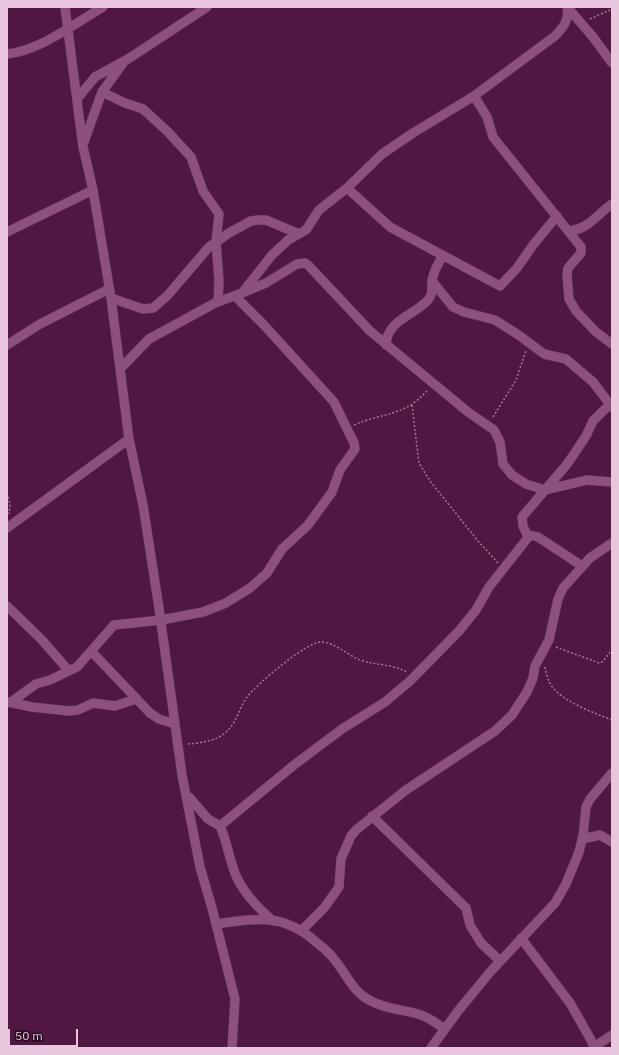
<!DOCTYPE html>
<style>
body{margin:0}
#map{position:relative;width:619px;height:1055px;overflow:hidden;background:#4f1742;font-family:"IBM Plex Sans",sans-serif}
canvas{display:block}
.frame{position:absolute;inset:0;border:8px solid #eac6de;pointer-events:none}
.scale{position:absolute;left:8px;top:1029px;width:70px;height:18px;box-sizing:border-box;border:2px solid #eac6de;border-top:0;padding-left:5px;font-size:12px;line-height:14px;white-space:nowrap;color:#eac6de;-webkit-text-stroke:3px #270e20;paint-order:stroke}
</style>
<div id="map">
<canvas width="619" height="1055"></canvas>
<div class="frame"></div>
<div class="scale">50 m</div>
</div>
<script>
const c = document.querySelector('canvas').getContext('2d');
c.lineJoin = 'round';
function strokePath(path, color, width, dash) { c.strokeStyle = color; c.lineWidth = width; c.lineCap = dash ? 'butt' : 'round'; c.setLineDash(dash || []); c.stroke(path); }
const minor = new Path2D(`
 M65,7L83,147L93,190L111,298L129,439L143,505L159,608L182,775L200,867L212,908L235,999L232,1048
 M568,8L593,37L612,63
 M7,54C41,50 74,24 103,7
 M102,92L125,103L143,109L168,132L191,157L203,191L219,214L216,242L219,281L218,302
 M474,96L487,117L493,137L581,247V253L568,268L567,275L569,299L576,311L596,332L612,344
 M77,99L95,77L128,59L207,7
 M84,142L102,92L123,63
 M347,188L390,227L500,286L517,268L533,245L557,216
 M569,231C589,229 596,215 612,204
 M7,232L93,190
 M432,281L453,307L464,312L495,320L520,336L544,354L566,359L593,382L612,407
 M242,293L266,283L297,264L305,263L308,265L370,331L468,412L494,430L500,442L503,464L512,475L526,484L545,490L587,480L612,482
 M111,298L143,309L153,308L167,296L209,247L229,233L251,221L258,220H266L299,234
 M7,345L40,324L109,289
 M386,345C387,320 413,316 427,301C434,294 431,289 432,281C433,271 439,263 443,255
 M120,369L149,339L215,303L242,293L272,255L288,240L306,230L319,210L347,188L382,154L413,133L474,96L555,36C563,28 570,19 567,7
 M7,528L129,439
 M528,537L523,526L522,517L568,463L586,436L593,421L610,404
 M7,606L41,639L69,671
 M92,652L150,713L159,719L175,724
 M8,702L32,707L69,711L78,710L93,703L115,706L136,699
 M11,702L36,684L50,680L77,667L114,625L161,620L203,612L226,603L250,588L267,573L282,549L308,525L332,492L340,470L355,449L354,443L334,402L263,324L235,296
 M189,797L208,819L220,826C227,841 229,858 235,873C242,892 258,908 273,921
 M372,816L466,908L470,925L481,943L500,961
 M220,826L294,765L342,729L385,702L410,681L459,631L476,610L489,587L530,535L538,537L582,566
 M582,839L600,835L612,842
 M216,924C257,918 283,913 316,942C322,947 329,952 334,959C346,973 352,991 369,1000C386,1010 404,1009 421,1015C430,1018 437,1024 445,1029
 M302,930L324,908L339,887L341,859L351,836L356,830L406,790L495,731L512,715L527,692L533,678L535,666L549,640L558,599L563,588L590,558L612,543
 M521,938L570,1003L591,1040L594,1048
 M594,1047L612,1035
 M431,1048L458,1011L491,971L555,903L566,884L579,852L583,836L586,807L590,799L612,773`);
strokePath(minor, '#66375b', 10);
strokePath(new Path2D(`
 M590,19L612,9
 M412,405L419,463L430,481L478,541L498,563
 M493,417L516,380L526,351
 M354,425C384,412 403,417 427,391
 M7,493L10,504L9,514
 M556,647L599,663L602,662L612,650
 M545,667C546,673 548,680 551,685C561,701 594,713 612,720
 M188,744C200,743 216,741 225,733C237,723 239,708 247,697C256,685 308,640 322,642C335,643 348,655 360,660C378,666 389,663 407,672`), '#a47797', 1.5, [2, 2]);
strokePath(minor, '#8d507c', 9);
</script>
